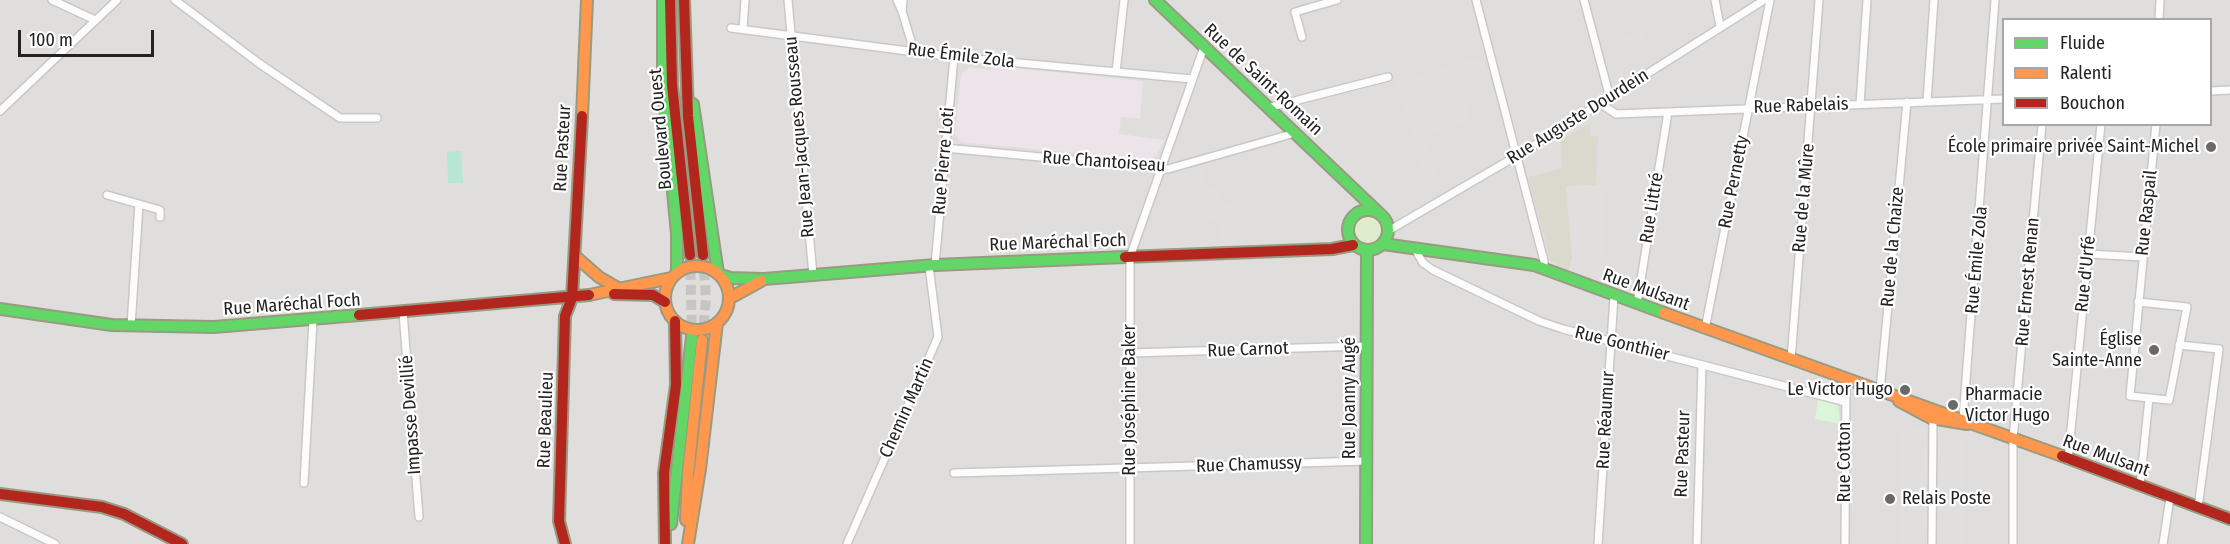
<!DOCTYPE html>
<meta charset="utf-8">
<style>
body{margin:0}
#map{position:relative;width:2230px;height:544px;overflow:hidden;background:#f0eeeb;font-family:"Fira Sans Condensed",sans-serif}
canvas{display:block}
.legend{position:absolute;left:2002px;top:18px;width:210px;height:108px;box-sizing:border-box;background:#fff;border:2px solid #a7a7a7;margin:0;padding:8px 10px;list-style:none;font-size:18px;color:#222}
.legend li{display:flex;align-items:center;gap:12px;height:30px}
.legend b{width:30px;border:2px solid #a7a7a7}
.scale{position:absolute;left:18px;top:30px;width:136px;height:27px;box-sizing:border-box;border:3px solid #222;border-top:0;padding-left:8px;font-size:18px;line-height:21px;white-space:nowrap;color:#222;-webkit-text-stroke:4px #fff;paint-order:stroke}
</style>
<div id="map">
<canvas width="2230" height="544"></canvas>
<ul class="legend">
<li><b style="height:8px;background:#63d668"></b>Fluide</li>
<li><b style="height:8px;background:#ff974d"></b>Ralenti</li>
<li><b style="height:8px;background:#b3261e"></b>Bouchon</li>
</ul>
<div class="scale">100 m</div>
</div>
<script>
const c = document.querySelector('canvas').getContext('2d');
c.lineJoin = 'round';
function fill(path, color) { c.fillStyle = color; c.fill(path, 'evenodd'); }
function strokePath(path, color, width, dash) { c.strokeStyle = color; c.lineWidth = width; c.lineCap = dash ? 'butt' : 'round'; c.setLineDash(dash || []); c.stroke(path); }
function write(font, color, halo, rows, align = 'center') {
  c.font = font + ' "Fira Sans Condensed",sans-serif'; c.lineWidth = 4.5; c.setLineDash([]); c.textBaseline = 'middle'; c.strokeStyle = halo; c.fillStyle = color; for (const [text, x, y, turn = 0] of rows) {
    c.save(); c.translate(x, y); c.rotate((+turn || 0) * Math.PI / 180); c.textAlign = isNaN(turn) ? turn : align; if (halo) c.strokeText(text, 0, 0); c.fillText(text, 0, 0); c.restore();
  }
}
fill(new Path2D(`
 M0,0H2230V544H0ZM2004,20H2210V124H2004Z`), '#dfdedc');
fill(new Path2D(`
 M992,66L1143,81L1140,119L1121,117L1119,134L1164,140L1157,155L1148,160L961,142L955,134L961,74L969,67L991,70Z`), '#ede4e9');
fill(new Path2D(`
 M1590,124V136H1598L1596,185L1566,186L1572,258L1568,271L1551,261L1528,177L1562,168L1560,140Z`), '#d9d9cd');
fill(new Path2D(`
 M1355 231a14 14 0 1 1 28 0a14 14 0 1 1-28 0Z`), '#ddeccb');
fill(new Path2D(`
 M1818,400L1838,405L1840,424L1815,419Z`), '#daf5da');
fill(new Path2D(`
 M461,151L463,183H448L447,152Z`), '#b7e6d2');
fill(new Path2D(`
 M1643,31L1650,56L1643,58L1640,46L1625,50L1621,37Z
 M1483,57L1488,72L1478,75L1483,93L1464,99L1471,121L1413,138L1396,82Z
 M1560,140L1562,168L1528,177L1523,161Z
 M1428,144L1437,175L1445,187L1433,193L1424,181L1415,147Z
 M1202,166L1204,188L1221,187L1223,203L1239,202L1241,246H1220L1219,220L1208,221L1207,202H1185L1184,172Z
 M1607,185L1606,194L1600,281L1568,271L1572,258L1566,186Z
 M1902,426L1921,427L1937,441L1963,442L1964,544H1901Z`), '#e0dfde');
strokePath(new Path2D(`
 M690,255L692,336
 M702,340L706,299L703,255`), '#c7c5c3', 10, [10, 5]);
const street = new Path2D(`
 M52,0L95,20
 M175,0L260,64L340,118H377
 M788,0L813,275
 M897,0L902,11L903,0
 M1476,0L1544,261V269
 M1584,0L1610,98
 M1715,0L1720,26
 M902,11L914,51
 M2159,20L2160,0
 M731,28L954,57L1192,79
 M743,29L745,0
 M1302,37L1295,12L1337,0
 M1116,72L1124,0
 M2210,91L2230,90
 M1927,102L1934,0
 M1601,104L1616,114L2004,99
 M1860,104L1867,0
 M1267,108L1388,77
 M0,111L117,0
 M945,148L1168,169L1295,133
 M107,195L160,210V217
 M1388,231L1525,151L1764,0
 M1415,249L1423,263L1433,270L1539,321L1563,329L1846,402
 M2088,254L2143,257
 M935,265L954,57
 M2138,302L2187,307L2169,400L2130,396L2156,124
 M1637,304L1668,112
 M403,312L419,517
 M131,326L139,204
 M1705,329L1770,0
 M2179,345L2219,349L2198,508
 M1130,353L1366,346
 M1791,360L1819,0
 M1880,391L1907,102
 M1963,419L1995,0
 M2068,460L2101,124
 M954,473L1367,461
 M304,483L313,320
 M2140,486L2149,398
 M0,517L55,544
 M847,544L938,337L929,266
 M1130,544V257L1204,47
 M1598,544L1614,296
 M1697,544L1702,365
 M1845,544L1846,379
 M1932,544L1933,420
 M2013,544V439L2042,124
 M2163,544L2170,498`);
const fast = new Path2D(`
 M663,0V85L677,234V272
 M1155,0L1380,214
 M693,104L718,273
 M1348 230a20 20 0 1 1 40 0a20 20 0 1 1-40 0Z
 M1383,244L1534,265L1664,313
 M721,275L730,278L764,279L935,265L1125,257
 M0,309L112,325L214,327L359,315
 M671,524L692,336
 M1366,544L1367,251`);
const slow = new Path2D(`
 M582,116L587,0
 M575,256L599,277L618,288
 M665 298a32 32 0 1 1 64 0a32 32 0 1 1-64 0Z
 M589,295L671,278
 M730,298L761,281
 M1664,313L2062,456
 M1899,401L1931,418L1967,424
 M686,520L688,473L702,340
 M688,544L700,469L717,323`);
const jam = new Path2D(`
 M670,0L672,85L690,255
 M684,0L688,116L703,255
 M1125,257L1332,249L1353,245
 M614,294L653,295L665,302
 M359,315L589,295
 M2062,456L2230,519
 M0,494L102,507L124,514L182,544
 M565,544L559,521L565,316L572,298L582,116
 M665,544L664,473L676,385L675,321`);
strokePath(street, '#c9c8c7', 10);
strokePath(fast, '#999a82', 14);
strokePath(slow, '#999a82', 14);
strokePath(jam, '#999a82', 14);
strokePath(street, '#fdfcfc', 7);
strokePath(fast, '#63d668', 10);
strokePath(slow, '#ff974d', 10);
strokePath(jam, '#b3261e', 10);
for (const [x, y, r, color] of [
 [2211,147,6,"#6a6968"],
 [2154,350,6,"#6a6968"],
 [1905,390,6,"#6a6968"],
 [1953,405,6,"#6a6968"],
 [1890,499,6,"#6a6968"]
]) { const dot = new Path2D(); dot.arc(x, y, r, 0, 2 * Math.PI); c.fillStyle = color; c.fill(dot); strokePath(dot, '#fff', 2); }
write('18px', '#222', '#fff', [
 ["Rue Émile Zola",961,56,7],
 ["Rue de Saint-Romain",1263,80,43],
 ["Rue Rabelais",1801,106,-2],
 ["Rue Auguste Dourdein",1578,117,-32],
 ["Boulevard Ouest",661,129,-95],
 ["Rue Jean-Jacques Rousseau",800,137,-95],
 ["Rue Pasteur",563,148,-87],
 ["Rue Pierre Loti",944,161,-85],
 ["Rue Chantoiseau",1104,162,4],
 ["Rue Pernetty",1734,182,-79],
 ["Rue de la Mûre",1804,198,-85],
 ["Rue Littré",1652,208,-81],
 ["Rue Raspail",2147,213,-84],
 ["Rue Maréchal Foch",1058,243,-2],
 ["Rue de la Chaize",1893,247,-85],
 ["Rue Émile Zola",1977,260,-85],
 ["Rue d'Urfé",2086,274,-84],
 ["Rue Ernest Renan",2028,282,-85],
 ["Rue Mulsant",1646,290,20],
 ["Rue Maréchal Foch",292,305,-4],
 ["Rue Gonthier",1622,344,14],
 ["Rue Carnot",1248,350,-2],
 ["Rue Joanny Augé",1350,398,-90],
 ["Rue Joséphine Baker",1130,400,-90],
 ["Chemin Martin",907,408,-66],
 ["Impasse Devillié",411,415,-94],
 ["Rue Beaulieu",546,420,-88],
 ["Rue Réaumur",1606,420,-87],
 ["Rue Pasteur",1683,454,-88],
 ["Rue Mulsant",2106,456,20],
 ["Rue Cotton",1845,462,-90],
 ["Rue Chamussy",1249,465,-2]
]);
write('18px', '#222', '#fff', [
 ["École primaire privée Saint-Michel",2199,147],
 ["Église",2142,340],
 ["Sainte-Anne",2142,361],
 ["Le Victor Hugo",1893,390],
 ["Pharmacie",1965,395,"left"],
 ["Victor Hugo",1965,416,"left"],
 ["Relais Poste",1902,499,"left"]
], 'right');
</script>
